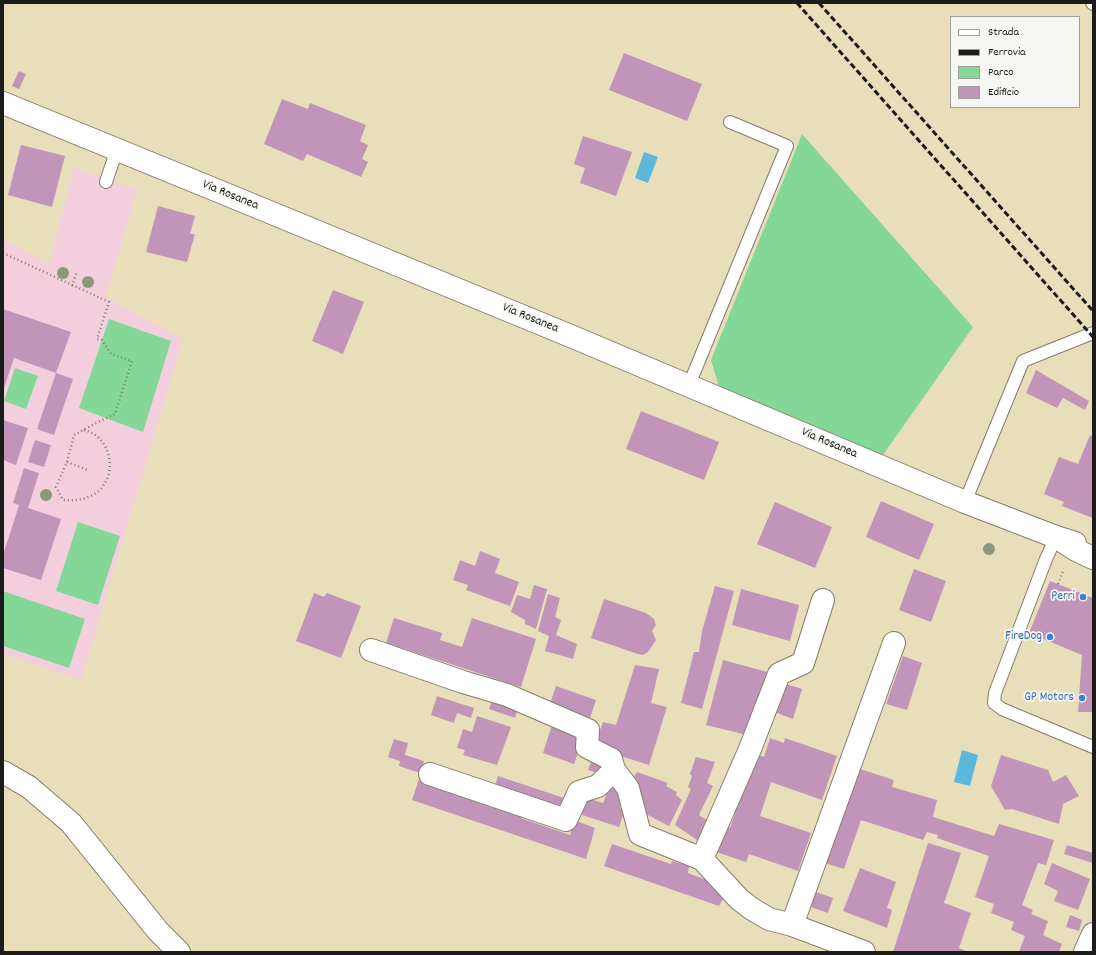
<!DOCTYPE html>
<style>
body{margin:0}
#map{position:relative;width:1096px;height:955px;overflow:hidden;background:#e8deba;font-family:Dekko,sans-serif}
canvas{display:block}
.frame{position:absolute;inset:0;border:4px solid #1c1c1c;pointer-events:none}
.legend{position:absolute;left:950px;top:16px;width:130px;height:92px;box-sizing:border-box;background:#f6f6f2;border:1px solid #9f9f9c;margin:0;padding:5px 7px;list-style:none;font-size:12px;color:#1c1c1c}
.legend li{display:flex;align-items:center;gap:8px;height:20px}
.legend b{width:20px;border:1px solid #9f9f9c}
</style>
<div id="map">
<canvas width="1096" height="955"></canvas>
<div class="frame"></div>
<ul class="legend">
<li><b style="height:5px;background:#fff"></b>Strada</li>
<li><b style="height:5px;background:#1c1c1c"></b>Ferrovia</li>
<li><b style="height:11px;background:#85d798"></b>Parco</li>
<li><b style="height:11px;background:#c195b9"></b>Edificio</li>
</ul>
</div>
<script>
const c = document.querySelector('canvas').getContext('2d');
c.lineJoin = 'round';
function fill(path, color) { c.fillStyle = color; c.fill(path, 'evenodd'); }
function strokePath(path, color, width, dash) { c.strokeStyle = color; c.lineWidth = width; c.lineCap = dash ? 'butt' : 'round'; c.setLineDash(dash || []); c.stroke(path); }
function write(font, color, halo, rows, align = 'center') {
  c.font = font + ' Dekko,sans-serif'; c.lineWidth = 3.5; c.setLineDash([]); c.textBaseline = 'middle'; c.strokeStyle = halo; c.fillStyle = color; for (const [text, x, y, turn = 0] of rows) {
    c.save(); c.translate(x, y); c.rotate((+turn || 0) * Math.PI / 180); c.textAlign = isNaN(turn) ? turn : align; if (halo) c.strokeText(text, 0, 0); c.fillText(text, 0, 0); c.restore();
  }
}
fill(new Path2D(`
 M74,168L137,190L106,297L183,339L81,680L3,654V238L49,264Z`), '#f3cfde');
fill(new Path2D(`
 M802,134L973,327L883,455L778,411L719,387L711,360Z
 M109,319L171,341L143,432L79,408Z
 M15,368L38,376L26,409L4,401Z
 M78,522L120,536L98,605L56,591Z
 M3,591L85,619L69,668L3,646Z`), '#85d798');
fill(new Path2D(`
 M644,152L658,157L648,183L635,178Z
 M962,750L978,755L970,786L954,782Z`), '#5cb8da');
fill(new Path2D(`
 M624,53L702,84L687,121L609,90Z
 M19,71L26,74L19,89L12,86Z
 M282,99L308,109L310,103L366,125L360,141L368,145L362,159L368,162L361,177L307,154L303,161L264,144Z
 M583,136L632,152L616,196L580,183L585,168L574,164Z
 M21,145L65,156L52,207L8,195Z
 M158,206L195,216L190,234H195L187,262L146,252Z
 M333,290L364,302L343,354L312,341Z
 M3,309L71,332L56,373L14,358L3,391Z
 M1036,370L1089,401L1085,410L1063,398L1057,408L1026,393Z
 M56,373L73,379L54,435L37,429Z
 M641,411L719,442L704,480L626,449Z
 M3,420L28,428L16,465L3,460Z
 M1090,435L1093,437V518L1062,506L1064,502L1044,494L1059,457L1078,464Z
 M35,440L51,445L44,467L28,462Z
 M24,468L39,473L28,508L61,519L41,580L3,568V555L19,505L13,503Z
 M881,501L934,524L919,560L866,537Z
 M775,502L832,527L815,568L757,544Z
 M480,551L500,559L495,573L519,582L510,606L466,590L468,585L453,580L460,560L475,566Z
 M914,569L946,581L931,622L899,610Z
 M1050,581L1093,598V712H1078L1082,655L1029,633Z
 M534,585L547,589L536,629L525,624V620L511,612L517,595L530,599Z
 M715,586L734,591L702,709L681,703L694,652H699L702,631Z
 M741,589L799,605L790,641L732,625Z
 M314,593L324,597L327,593L361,606L341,658L296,641Z
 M548,594L560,598L555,617L561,620L556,635L577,644L573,659L545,651L549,636L538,631Z
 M604,599L646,613L654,619L656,625L652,631L656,640L648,652L643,655L638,654L591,638Z
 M394,618L442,633L440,640L462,647L472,618L536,639L521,687L386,643Z
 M903,656L922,663L907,710L886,704Z
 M723,660L771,673L751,736L706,725Z
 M635,665L659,669L651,703L667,707L649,765L611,753L595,743L603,722L616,725Z
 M786,684L802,689L793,719L777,713Z
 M556,686L596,700L590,718L550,704Z
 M495,693L520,702L515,718L489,709Z
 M437,696L474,708L471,718L457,713L454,723L431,715Z
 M477,716L511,727L497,765L463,755L465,750L457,748L463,729L472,732Z
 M552,725L584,736L574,764L543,753Z
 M770,738L784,743L785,738L837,756L822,800L771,782L760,816L811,833L798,871L749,854L746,862L716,852L725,826L730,828L751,767L757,754L764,757Z
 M394,739L408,743L405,755L424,761L420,773L399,766L400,761L388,757Z
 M1001,755L1048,770L1053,782L1066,775L1079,796L1063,804L1059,824L1012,809L1005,810L991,786Z
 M593,757L608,762L603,775L588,770Z
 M696,757L715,762L707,783L713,786L699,815L715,825L703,844L675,825L691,789L688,787L692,776L690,774Z
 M860,769L894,780L892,787L937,800L933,817L994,836L999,824L1054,840L1046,865L1038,863L1022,905L1033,910L1031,914L1048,921L1043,935L1062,944L1059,952H1019L1025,936L1011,930L1014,922L991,913L994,904L975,897L989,856L937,838L938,835L927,832L923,840L861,820L844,869L825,863Z
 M637,772L668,783L666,786L677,792L676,795L682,800L669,826L640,811L630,783Z
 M420,776L523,811L521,818L570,835L574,820L595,828L586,859L412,800Z
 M498,776L570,800L566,813L494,789Z
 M610,785L626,791L620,808L625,810L619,827L582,815L587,798L603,803Z
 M928,843L961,853L944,903L971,913L959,948L968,952H893Z
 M612,844L671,864L672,861L689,866L688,873L709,881L715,887L723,899L719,906L604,866Z
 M1067,845L1093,853V863L1064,854Z
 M1052,863L1090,879L1078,910L1054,901L1058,891L1044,884Z
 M860,868L896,882L887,908L892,910L887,928L843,911Z
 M816,892L833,898L828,913L811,907Z
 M1070,915L1082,920L1079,931L1066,927Z`), '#c195b9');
const lane = new Path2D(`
 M1092,3L1093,4
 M106,182L117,149
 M689,385L787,146L730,122
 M965,502L1023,361L1093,333
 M1056,537L1046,559L995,693L994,703L1002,709L1093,747`);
const street = new Path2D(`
 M3,103L228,195L573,337L965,502L1056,537L1075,543
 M371,650L463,682L507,695L588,730L587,747L611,759L614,770L628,788L640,834L702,859L739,899L752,909L769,919L792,925L864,952
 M3,772L29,787L71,823L158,931L179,952
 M430,774L566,820L579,792L598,786L614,770
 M702,859L750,749L779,674L803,663L823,600
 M792,925L894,643`);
const secondary = new Path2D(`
 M1056,537L1076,550L1093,558
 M1085,952L1093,934`);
strokePath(lane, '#827d6b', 14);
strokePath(street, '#827d6b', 24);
strokePath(secondary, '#827d6b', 24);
strokePath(new Path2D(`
 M3,253L109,302L97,339L102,340L111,354L132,361L115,414C101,420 87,428 74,435L67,462L56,487L63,500C77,501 90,499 101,489C103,487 104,484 106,481C116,462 106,434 83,430
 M72,286L77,272
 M67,462L88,470
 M1058,584L1064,569`), '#827d6b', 2.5, [1, 3]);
strokePath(lane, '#fff', 12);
strokePath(street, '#fff', 22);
strokePath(secondary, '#fff', 22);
strokePath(new Path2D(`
 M797,3L1093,337
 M819,3L1093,311`), '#1c1c1c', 3, [6, 3]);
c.fillStyle = '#8c977b';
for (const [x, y] of [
 [63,273],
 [88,282],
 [46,495],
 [989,549]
]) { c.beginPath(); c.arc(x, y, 6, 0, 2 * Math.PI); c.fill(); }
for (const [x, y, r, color] of [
 [1083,597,4,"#3f7fe0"],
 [1050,637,4,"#3f7fe0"],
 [1082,698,4,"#3f7fe0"]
]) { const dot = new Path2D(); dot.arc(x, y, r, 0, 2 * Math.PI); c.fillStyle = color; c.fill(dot); strokePath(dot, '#f6f6f2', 1.5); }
write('13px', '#1c1c1c', '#f6f6f2', [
 ["Via Rosanea",230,196,22],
 ["Via Rosanea",530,319,22],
 ["Via Rosanea",829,444,23]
]);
write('13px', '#366cbe', '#f6f6f2', [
 ["Perri",1075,597],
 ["FireDog",1042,637],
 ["GP Motors",1074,698]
], 'right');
</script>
